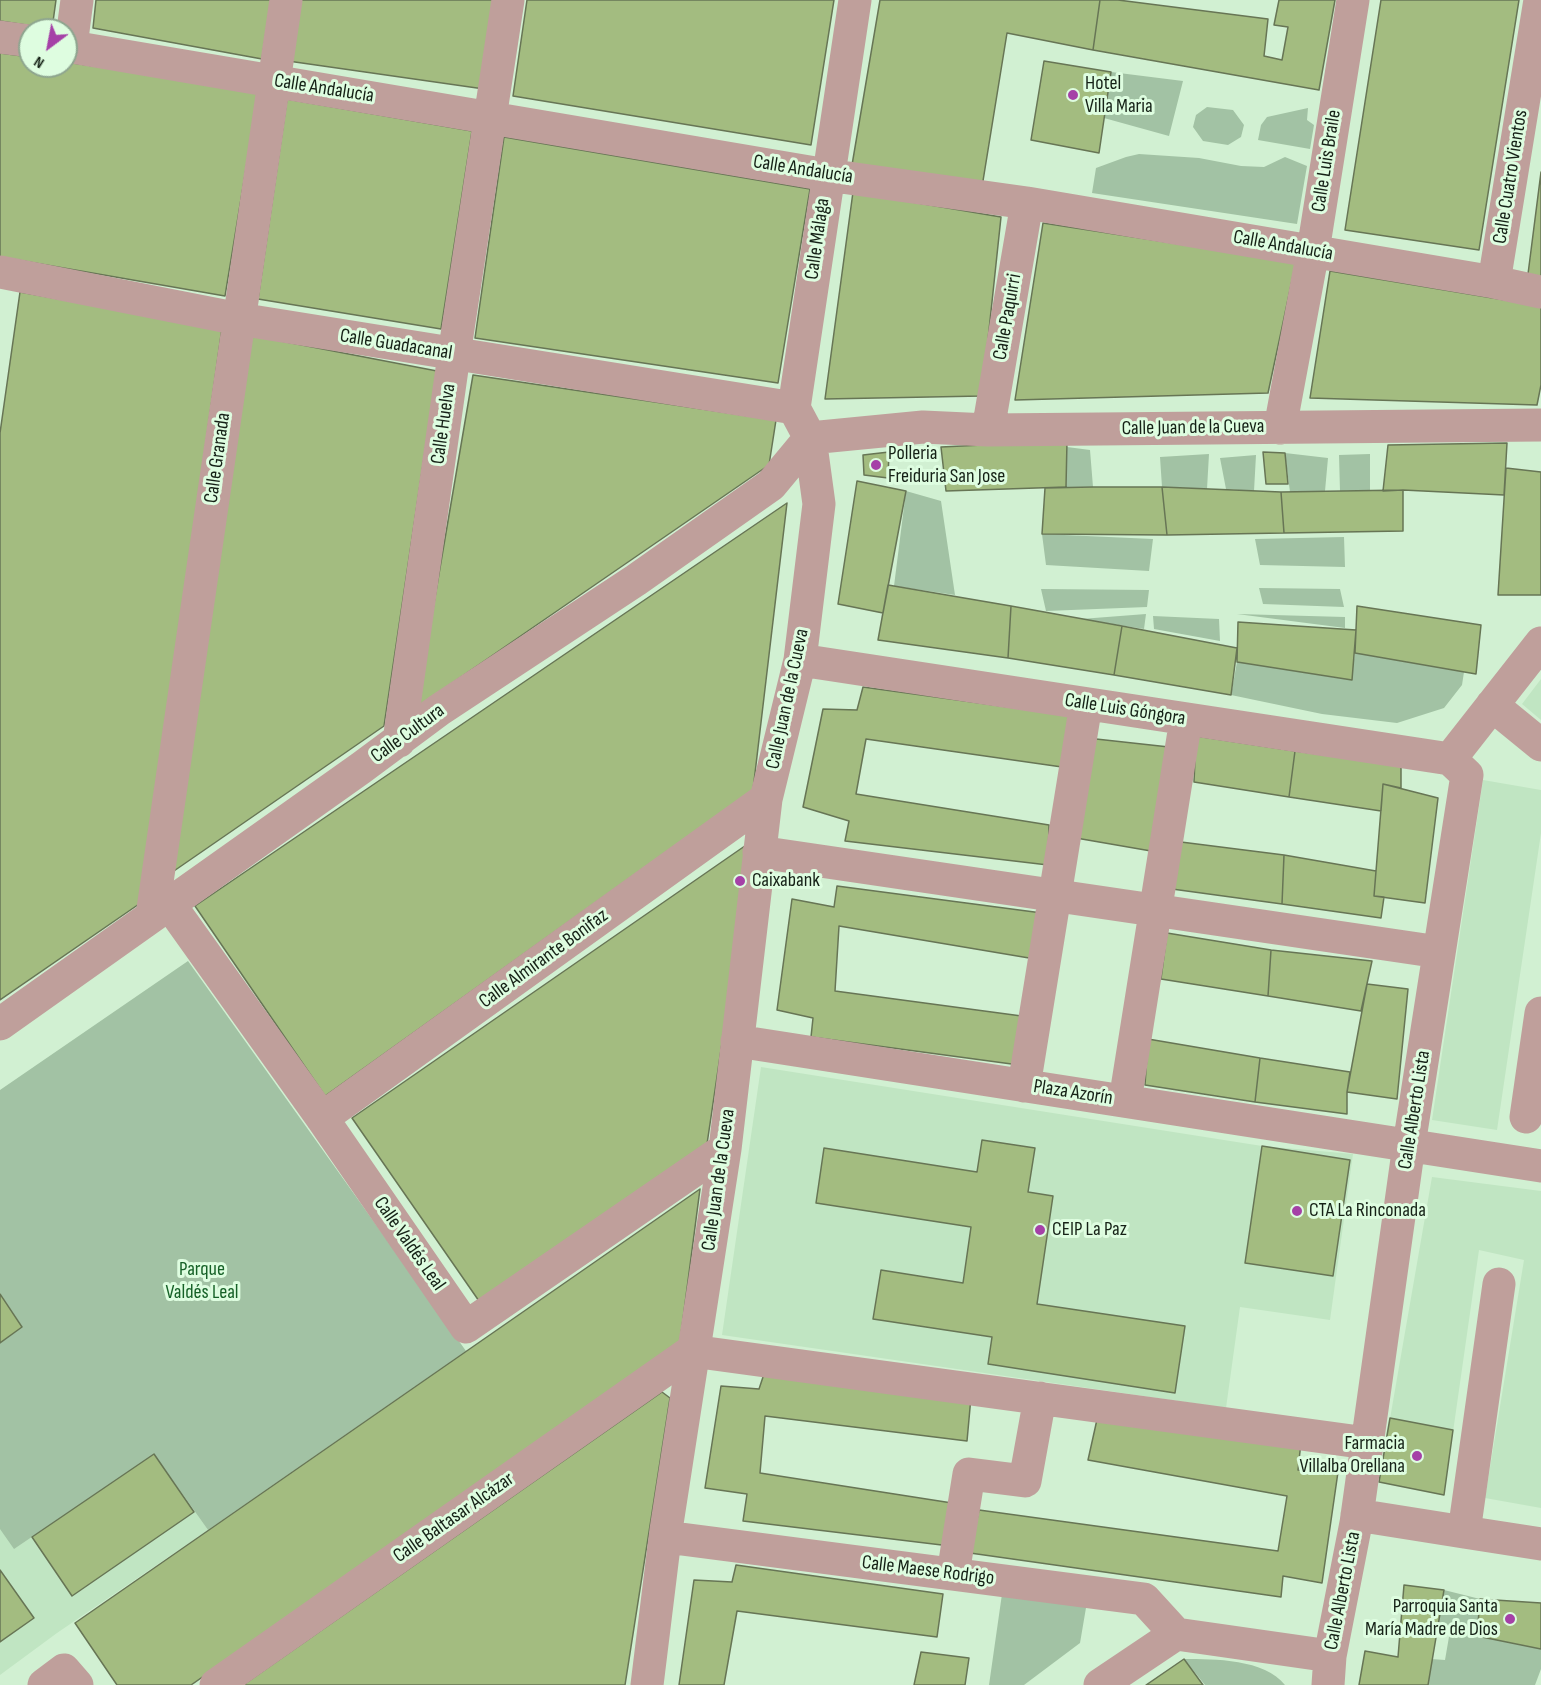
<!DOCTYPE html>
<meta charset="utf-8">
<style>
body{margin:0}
#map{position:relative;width:1541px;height:1685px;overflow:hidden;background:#d1f0d2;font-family:"Sofia Sans Condensed",sans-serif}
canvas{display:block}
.north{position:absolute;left:18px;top:18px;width:60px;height:60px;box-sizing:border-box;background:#defde0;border:2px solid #8ea58f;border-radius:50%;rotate:212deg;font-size:16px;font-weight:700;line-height:24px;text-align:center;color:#152116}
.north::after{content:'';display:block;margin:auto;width:21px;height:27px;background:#a541a7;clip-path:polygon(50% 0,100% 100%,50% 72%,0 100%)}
</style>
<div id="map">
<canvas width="1541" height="1685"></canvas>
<div class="north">N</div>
</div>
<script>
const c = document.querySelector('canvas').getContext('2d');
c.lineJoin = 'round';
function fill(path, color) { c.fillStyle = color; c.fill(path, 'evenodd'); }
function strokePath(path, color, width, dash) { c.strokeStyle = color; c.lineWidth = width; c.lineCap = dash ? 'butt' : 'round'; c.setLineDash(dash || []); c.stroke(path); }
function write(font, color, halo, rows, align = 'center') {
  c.font = font + ' "Sofia Sans Condensed",sans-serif'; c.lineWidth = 6; c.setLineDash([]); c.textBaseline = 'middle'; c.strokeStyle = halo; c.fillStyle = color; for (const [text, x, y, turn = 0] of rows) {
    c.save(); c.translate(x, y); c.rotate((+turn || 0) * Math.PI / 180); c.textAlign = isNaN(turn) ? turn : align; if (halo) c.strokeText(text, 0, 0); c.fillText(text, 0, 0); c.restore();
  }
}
fill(new Path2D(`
 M1541,679V720L1522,704Z
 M1483,780L1541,790V833L1497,1130L1432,1120Z
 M761,1067L1262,1146L1353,1154L1330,1320L1240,1307L1226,1408L722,1335Z
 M1432,1177L1541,1191V1508L1485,1498L1524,1260L1479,1250L1444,1495L1379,1482Z
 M0,1293L97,1437L154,1454L208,1530L57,1633L0,1675Z`), '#c0e5c2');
fill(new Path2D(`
 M1111,72L1183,81L1169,136L1104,118Z
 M1207,107L1233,110L1244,125L1241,137L1228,145L1203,141L1193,127L1196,115Z
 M1308,108L1307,120L1314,125L1310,149L1258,140L1261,125L1267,117Z
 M1139,154L1199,158L1241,166L1264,167L1285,157L1307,166L1297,224L1092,193L1096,168L1126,157Z
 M1067,447L1090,450L1093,487H1066Z
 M1285,453L1328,458L1325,491L1290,492Z
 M1209,454L1207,489L1162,487L1160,457Z
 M1370,454V490L1340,491L1339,455Z
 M1256,455L1254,491L1226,489L1220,458Z
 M906,491L941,501L955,595L894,586Z
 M1042,534L1153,539L1149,571L1046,565Z
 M1344,537L1345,567L1260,565L1255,539Z
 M1259,588L1340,589L1344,607L1263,604Z
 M1041,589L1149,590L1147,607L1046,611Z
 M1146,614L1144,629L1081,619Z
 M1237,614L1345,617V628Z
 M1153,616L1219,619L1220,641L1154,629Z
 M1355,653L1464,672L1462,685L1444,708L1397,723L1322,714L1231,695L1237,662L1351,680Z
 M188,961L466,1351L208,1530L154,1454L14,1549L0,1529V1343L22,1326L0,1293V1090Z
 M1003,1587L1088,1596L1080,1643L1024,1685H989Z
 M1444,1590L1480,1599L1478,1636L1541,1649V1669L1535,1685H1428L1431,1659L1445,1660L1450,1631L1437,1629Z
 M1184,1659C1214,1659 1265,1659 1285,1685H1205Z`), '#a2c2a4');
const building = new Path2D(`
 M0,0H56L52,29L0,21Z
 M96,0H271L262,59L93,28Z
 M297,0H496L484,89L288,61Z
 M527,0H834L811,145L513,96Z
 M880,0H1100L1093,50L1007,33L982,187L852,165Z
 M1100,0H1118L1268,19L1264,56L1282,60L1288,27L1274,25L1279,0H1335L1319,90L1093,50Z
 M1381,0H1519L1479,250L1345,230Z
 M0,53L30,57V66H66V62L259,90L225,296L0,257Z
 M1044,61L1111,72L1099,153L1031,140Z
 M287,99L472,131L441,329L258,299Z
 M504,137L810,189L778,383L475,338Z
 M1541,172V277L1528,274Z
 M853,192L1001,217L982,396L825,399Z
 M1043,223L1296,262L1268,393L1015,400Z
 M1330,271L1541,306V385L1537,405L1310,398Z
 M20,292L222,328L142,902L0,1000V433Z
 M250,335L437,371L384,726L171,873Z
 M473,375L776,420L769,465L416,708Z
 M1067,441L1066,487L946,491L941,447Z
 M1507,443L1504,495L1403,490L1383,491L1388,445Z
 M889,452L888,478L864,475L863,455Z
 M1263,452L1285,453L1288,484H1266Z
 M1506,468L1541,472V595H1498Z
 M857,481L906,491L883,613L838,604Z
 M1093,487H1162L1167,535L1042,534L1045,488Z
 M1162,487L1281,492L1284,533L1167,535Z
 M1403,490V531L1284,533L1281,492Z
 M787,503L753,790L325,1096L195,906Z
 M888,585L1011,606L1008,658L878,640Z
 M1011,606L1122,626L1114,675L1008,658Z
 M1357,606L1481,625L1476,674L1355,653Z
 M1238,622L1356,630L1352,680L1237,662Z
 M1122,626L1237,648L1231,695L1114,675Z
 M863,687L1074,716L1062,767L866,739L856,794L1049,825L1048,865L845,841L849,821L803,807L823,709L857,710Z
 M1196,736L1295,751L1289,797L1194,782Z
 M1087,738L1169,747L1151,851L1076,838Z
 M1295,751L1401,765V788L1383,784L1381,811L1289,797Z
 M1383,784L1438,798L1425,903L1374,896Z
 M752,841L707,1144L479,1301L352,1118Z
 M1181,842L1284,855L1282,904L1172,889Z
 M1284,855L1376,871L1374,896L1384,897L1381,918L1282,904Z
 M837,886L1042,913L1035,959L839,926L835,991L1029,1017L1019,1065L811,1037L813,1018L777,1010L792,899L834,907Z
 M1167,933L1271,950L1268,996L1161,979Z
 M1271,950L1372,961L1361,1011L1268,996Z
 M1367,984L1408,989L1397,1099L1347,1092Z
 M1148,1039L1260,1058L1255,1102L1145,1085Z
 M1260,1058L1350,1072L1347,1092V1114L1255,1102Z
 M982,1140L1035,1148L1028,1192L1053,1196L1037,1304L1185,1326L1175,1393L988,1364L992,1337L873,1319L881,1270L963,1283L971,1227L816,1203L824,1148L977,1172Z
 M1262,1146L1350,1160L1333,1276L1245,1263Z
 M700,1189L680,1342L191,1685H117L75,1623Z
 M0,1294L22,1327L0,1343Z
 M767,1365L971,1397L967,1441L765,1416L760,1473L952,1503L950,1546L743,1521L747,1494L705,1488L721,1386L759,1389Z
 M662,1392L670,1398L625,1685H243Z
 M1098,1415L1301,1442L1298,1470L1338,1472L1322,1583L1283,1576L1281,1597L970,1553L979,1510L1278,1551L1287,1496L1088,1460Z
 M1390,1418L1453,1430L1444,1495L1379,1482Z
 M154,1454L194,1512L72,1596L32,1537Z
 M736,1565L943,1594L937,1637L737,1611L724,1685H679L694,1580L732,1582Z
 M0,1570L34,1618L0,1642Z
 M1404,1585L1444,1590L1428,1685H1359L1365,1651L1398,1657Z
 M1480,1599L1541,1603V1649L1477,1636Z
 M921,1652L969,1658L965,1685H914Z
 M1184,1659L1203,1685H1146Z`);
fill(building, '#a3bc80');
strokePath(building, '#677555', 1.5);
strokePath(new Path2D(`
 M0,37L30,41
 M66,46L827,175L1027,203L1494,282L1541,292
 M71,46L77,0
 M0,272L239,319L794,408
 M1494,282L1540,0
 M1280,428L1313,251L1353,0
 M988,430L1027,203
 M800,660L1450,759
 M1492,705L1541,745
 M399,741L454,355L508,0
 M1450,759L1541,643
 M759,852L1439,952
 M170,905L322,1118L466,1327L725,1149
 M152,916L286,0
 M0,1024L361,768L439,710L636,580L771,485L810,438L794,408L855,0
 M737,1041L1541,1166
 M1024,1086L1086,704
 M1125,1101L1186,719
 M1526,1117L1541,1013
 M322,1118L766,799
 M1357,1515L1464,1532L1499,1284
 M1464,1532L1541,1544
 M666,1537L1144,1599L1176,1634
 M953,1574L969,1474L1025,1481L1040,1398
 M44,1685L64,1670L77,1685
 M216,1685L692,1351L1367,1443
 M647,1685L666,1530L725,1149L766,799L800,660L819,504L810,438L923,427L988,430L1541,425
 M1100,1685L1176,1634L1330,1656
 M1328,1685L1330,1656L1356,1523L1409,1145L1467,775L1450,759`), '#bf9f9b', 33);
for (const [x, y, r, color] of [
 [1073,95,6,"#a541a7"],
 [876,465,6,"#a541a7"],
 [740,881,6,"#a541a7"],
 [1297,1211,6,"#a541a7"],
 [1040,1230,6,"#a541a7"],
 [1417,1456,6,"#a541a7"],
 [1510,1619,6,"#a541a7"]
]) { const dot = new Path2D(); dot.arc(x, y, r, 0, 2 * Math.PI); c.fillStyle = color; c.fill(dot); strokePath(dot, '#defde0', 2); }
write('20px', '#152116', '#defde0', [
 ["Hotel",1085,84],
 ["Villa Maria",1085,107],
 ["Polleria",888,454],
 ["Freiduria San Jose",888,477],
 ["Caixabank",752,881],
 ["CTA La Rinconada",1309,1211],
 ["CEIP La Paz",1052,1230],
 ["Farmacia",1405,1444,"right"],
 ["Villalba Orellana",1405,1467,"right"],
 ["Parroquia Santa",1498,1607,"right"],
 ["María Madre de Dios",1498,1630,"right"]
], 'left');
write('20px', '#152116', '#defde0', [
 ["Calle Andalucía",324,89,9],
 ["Calle Luis Braile",1327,161,-81],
 ["Calle Andalucía",803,170,9],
 ["Calle Cuatro Vientos",1511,177,-81],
 ["Calle Málaga",818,239,-82],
 ["Calle Andalucía",1283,246,10],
 ["Calle Paquirri",1008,317,-80],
 ["Calle Guadacanal",396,345,9],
 ["Calle Huelva",444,424,-82],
 ["Calle Juan de la Cueva",1193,428,-1],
 ["Calle Granada",218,458,-82],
 ["Calle Juan de la Cueva",788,699,-78],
 ["Calle Luis Góngora",1125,710,9],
 ["Calle Cultura",408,734,-36],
 ["Calle Almirante Bonifaz",544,959,-36],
 ["Plaza Azorín",1073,1093,9],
 ["Calle Alberto Lista",1415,1110,-81],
 ["Calle Juan de la Cueva",719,1180,-82],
 ["Calle Valdés Leal",409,1244,55],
 ["Calle Baltasar Alcázar",454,1518,-35],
 ["Calle Maese Rodrigo",928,1571,7],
 ["Calle Alberto Lista",1343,1591,-79]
]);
write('20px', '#166127', '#defde0', [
 ["Parque",202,1270],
 ["Valdés Leal",202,1293]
]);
</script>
